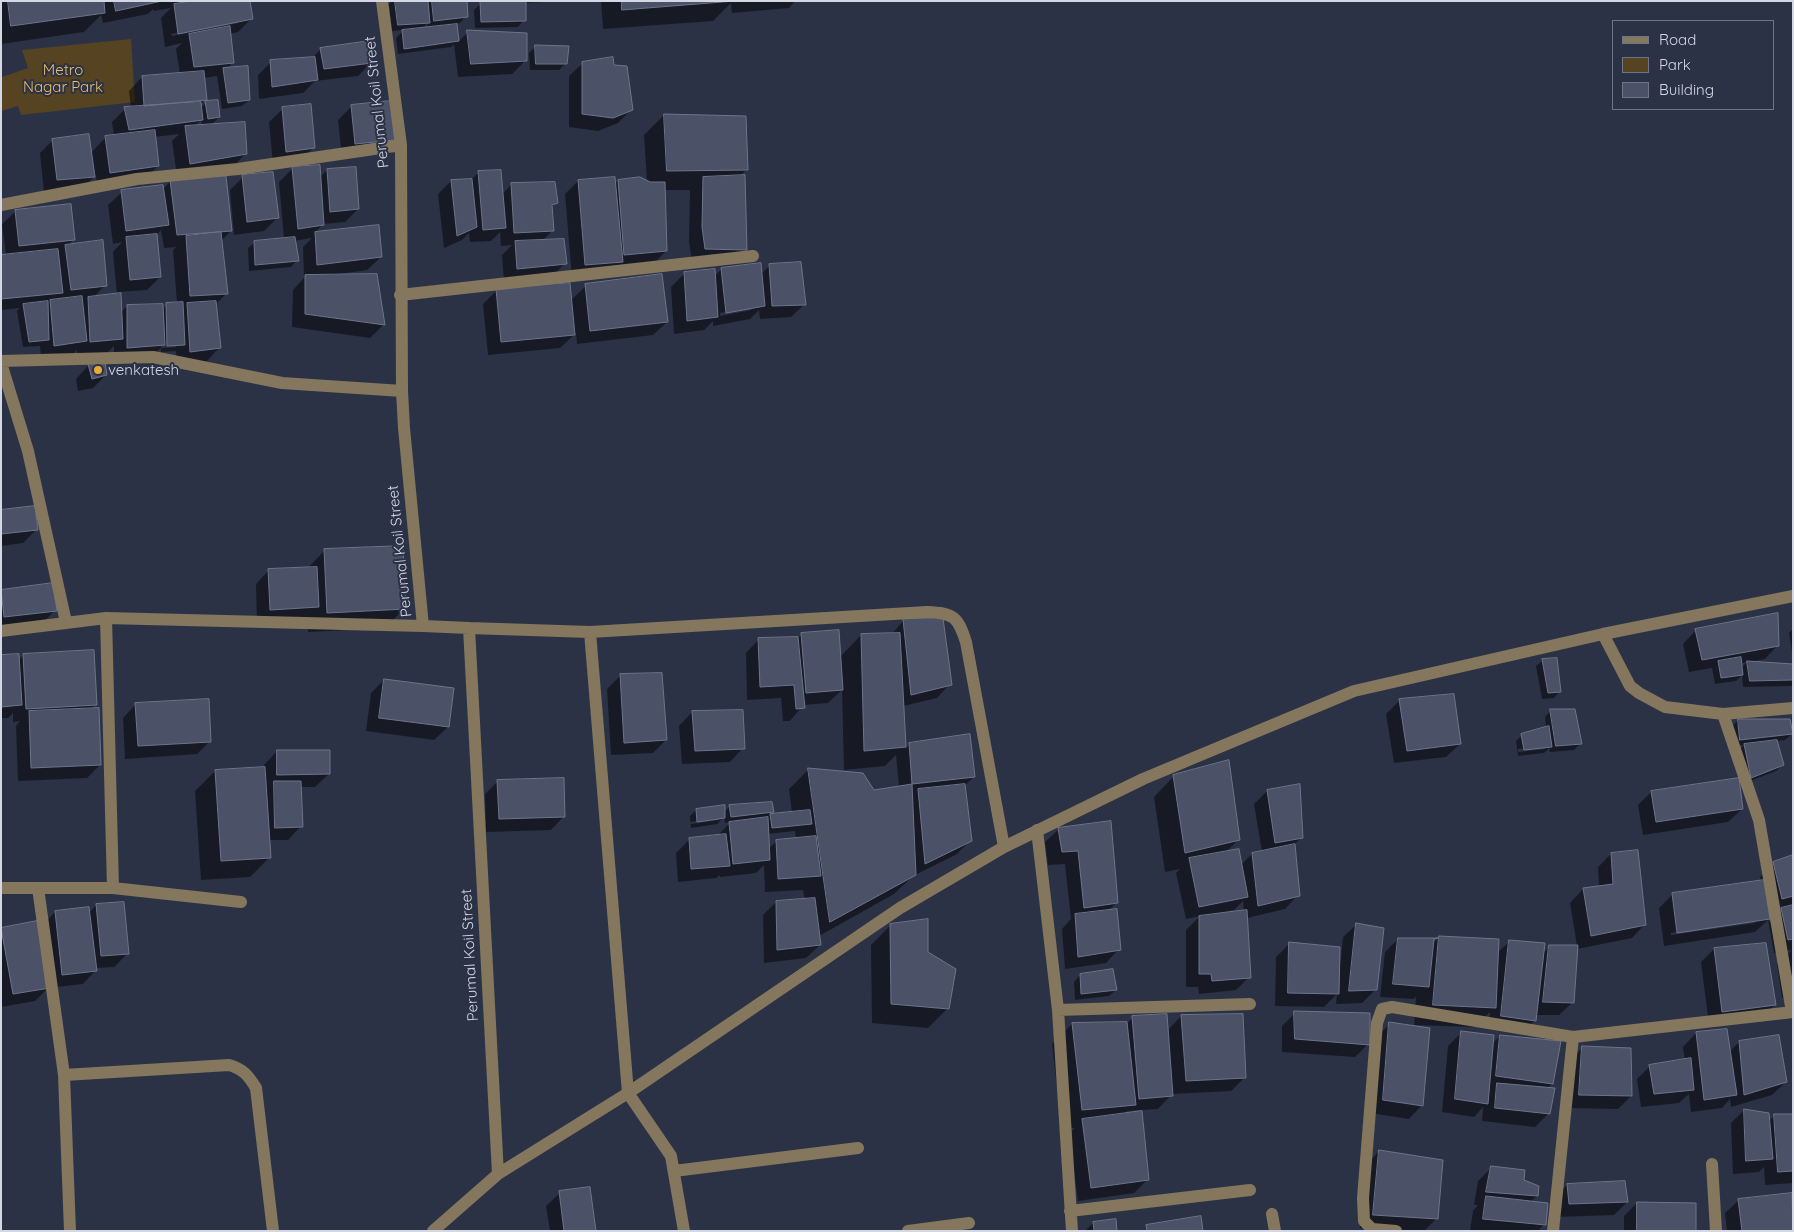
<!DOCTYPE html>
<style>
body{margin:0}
#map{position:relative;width:1794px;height:1232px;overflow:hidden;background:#2c3246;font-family:Quicksand,sans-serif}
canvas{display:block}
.frame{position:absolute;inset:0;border:2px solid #d4d8e5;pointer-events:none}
.legend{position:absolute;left:1612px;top:20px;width:162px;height:90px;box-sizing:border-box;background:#2c3246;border:1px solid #6f7486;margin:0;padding:6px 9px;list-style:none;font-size:15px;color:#d4d8e5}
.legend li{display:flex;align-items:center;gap:10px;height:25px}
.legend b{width:25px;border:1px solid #6f7486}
</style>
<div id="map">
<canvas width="1794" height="1232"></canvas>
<div class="frame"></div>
<ul class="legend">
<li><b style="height:6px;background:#85775e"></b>Road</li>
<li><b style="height:14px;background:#554321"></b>Park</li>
<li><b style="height:14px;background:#4b5167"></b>Building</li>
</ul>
</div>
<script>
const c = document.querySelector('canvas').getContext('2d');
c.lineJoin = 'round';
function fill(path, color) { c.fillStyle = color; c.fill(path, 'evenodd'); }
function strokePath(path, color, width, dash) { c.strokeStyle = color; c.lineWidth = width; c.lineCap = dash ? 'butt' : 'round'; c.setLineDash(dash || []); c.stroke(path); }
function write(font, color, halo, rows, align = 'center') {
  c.font = font + ' Quicksand,sans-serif'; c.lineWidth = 4; c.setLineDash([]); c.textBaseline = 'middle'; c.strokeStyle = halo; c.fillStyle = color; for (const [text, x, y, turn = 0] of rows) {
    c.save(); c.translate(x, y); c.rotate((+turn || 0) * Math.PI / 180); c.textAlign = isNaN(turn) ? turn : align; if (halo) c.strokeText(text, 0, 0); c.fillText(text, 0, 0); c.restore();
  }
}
fill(new Path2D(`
 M131,39L135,102L21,115L18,106L1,111L2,77L28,68L22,50Z`), '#554321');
fill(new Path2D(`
 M1,1H248L252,18L238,32L229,34L233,62L227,69L249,100L242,106L222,109L217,76L204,78L205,99L200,105V108L206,103L219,117L210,126L246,153L233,167L177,176L172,141L179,134L154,137L158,166L144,179L97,186L96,175L81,190L44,193L40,153L53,140L91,153L106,137L114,136L112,122L125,109L131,108L129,91L142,77L180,74L176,49L182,43L165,47L161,18L171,8L154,11L153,9L148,14L103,23L101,15L84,32L1,44ZM238,21V23L172,36L171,34ZM201,120L202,126L194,127Z
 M392,1H465L466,16L460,23H456L458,42L468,32L525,61L512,74L458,77L454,44L451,47L398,54L396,38L404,30L392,31L389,4ZM427,24L428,28L422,29Z
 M487,1H566L525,3L524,20L518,27L475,28L474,10L481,3H487Z
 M601,1H795L789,8L732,13L731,3L713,21L603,29Z
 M535,47L566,63L559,70H530L529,53Z
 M321,49L371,63L358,76L315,81L303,93L259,99L258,75L271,62L311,59Z
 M583,63L613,66L631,110L618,123L598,131L569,127V76Z
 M351,107L394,139L342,157L338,120Z
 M283,109L313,148L300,161L273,165L269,122Z
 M664,115L746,170L739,177L746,249L733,263L692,262L689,241L690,190H664L666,251L653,264L572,278L565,194L578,181L615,184L618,181L647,182L644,135Z
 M292,169L320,177L327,170L358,209L345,222L323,224L314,234L377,227L381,257L367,270L339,274L340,276L376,275L383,325L370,338L292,327L293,290L304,278L303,247L312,238L294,241L297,260L291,267L249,271L248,248L255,242L284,239L279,182Z
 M478,173L502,194L511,185L556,203L551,208L553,230L542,241L565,263L552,277L504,282L502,255L512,245L501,246L500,232L491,241L470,242L469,233L462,240L444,248L438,194L451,181L471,180Z
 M243,177L277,218L264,231L234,235L230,190Z
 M170,182L231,231L221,241L226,294L215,305L220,347L207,361L177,364L176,351L161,352V348L176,347V344L161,345V348L150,358L114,360V346L108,352L77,355V350L73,354L41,358L40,346L23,347L17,311L20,308L1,310V256L6,255L2,224L16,211L74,239L68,246L105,285L93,298L117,295L113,252L122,242L113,244L108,205L122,192L163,189ZM161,230L164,248L176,247L173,250L177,304L167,305L162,309L127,306L120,313L119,292L147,290L160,277L156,236Z
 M770,265L805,304L791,317L760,319L759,310L750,319L713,326V321L704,330L674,334L671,287L685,273L714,276L722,269L760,275ZM751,307V310L720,316V313Z
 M586,286L667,322L653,335L577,344L576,333L560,348L488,355L483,304L497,290L571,300Z
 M89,365L106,375L93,388L78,391L76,379Z
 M1,511L36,530L23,543L1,546Z
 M324,551L405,608L385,628L308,632L307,618L257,623L256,584L269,570L307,569Z
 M1,591L55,610L42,624L1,629Z
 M904,620L950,684L937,698L903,706L905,749L910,744L974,777L964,786L971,840L957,854L913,876L894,894L819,936L820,945L806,958L764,963L763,915L776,902L805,900L803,890L765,892L764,865L756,873L720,877V875L716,878L678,882L676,853L689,840L717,836L731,822L725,823L724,817L717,824L691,828L690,816L696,810L724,812L730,806L772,812L769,816L792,813L789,789L809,769L873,792L899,787L896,755L885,766L844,770L842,690L828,703L803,705L790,721H783L781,698L747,700L746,653L759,639L798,638L802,635L840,657L861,635H891ZM719,818V820L691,824L690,822ZM795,831L796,839L777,841L768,849L767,834Z
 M1793,629V658L1789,633Z
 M1696,630L1778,645L1765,659L1750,662L1793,665V686L1743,687L1742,675L1736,681L1715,684L1712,668L1689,672L1683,644ZM1747,662L1741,668V663Z
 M23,655L96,704L90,710L100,765L87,778L18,781L16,726L20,721L13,722V713L8,718H1V656L18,661Z
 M1543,660L1560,691L1554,698L1542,699L1536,666Z
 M621,675L666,740L653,753L611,755L607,689Z
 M384,680L448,727L434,740L366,731L371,693Z
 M1399,701L1460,744L1446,757L1394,763L1386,714Z
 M136,704L210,741L197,754L125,759L123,718Z
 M1551,710L1580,744L1574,750L1550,752L1549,748L1544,753L1518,756L1516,741L1522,735L1546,728L1545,717ZM1545,746V749L1518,752V749Z
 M692,712L743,748L730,762L682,764L679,726Z
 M1738,720H1789L1792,734L1785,740L1776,741L1783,764L1776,771L1745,783L1738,751L1744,745L1734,746L1732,727Z
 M277,751L329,774L315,787H300L301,826L288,840H269L270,857L250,877L201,880L195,791L215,771L264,768V765Z
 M1174,776L1239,839L1225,853L1241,865L1252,854L1262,852L1254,804L1267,791L1302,837L1294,845L1298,895L1285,909L1247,918L1249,977L1236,990L1199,994L1198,987H1186V930L1200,916L1186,919L1176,873L1180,869L1165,872L1154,797ZM1243,901L1244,912L1218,915V913L1234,910Z
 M498,781L564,816L551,830L486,832L485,794Z
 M1651,792L1742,809L1728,822L1643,835L1638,805Z
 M1110,822L1116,903L1107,912L1119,949L1106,963L1065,969L1062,929L1071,919L1065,864L1048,865L1045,842L1059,829Z
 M1611,854L1645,924L1632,938L1577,949L1573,1002L1559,1015H1536L1535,1020L1522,1033L1488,1029L1490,1012L1474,1027L1414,1025L1416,997L1414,999L1380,997L1385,952L1398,939L1433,943L1439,937L1497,953L1509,942L1543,953L1549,947L1577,946L1570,903L1583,889L1599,887L1598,867Z
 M1793,856V996L1782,998L1777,964L1792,950L1774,953L1768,920L1755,932L1664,946L1659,908L1672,895L1761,881L1760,877L1774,863ZM1783,908L1769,922L1767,912ZM1755,920V923L1671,935V933Z
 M96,905L128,953L114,967L96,968V970L83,984L48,988L35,1001L1,1007V929L42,926L55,912L89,913Z
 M1357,924L1375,990L1362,1003L1336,1004L1337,994L1324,1007L1275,1006L1276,957L1289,944L1340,966L1343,937Z
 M891,925L927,953L948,1008L928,1028L872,1023L871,945Z
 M1714,949L1775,1005L1761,1018L1709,1025L1701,962Z
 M1080,975L1116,990L1109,996L1075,1000L1074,982Z
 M1295,1013L1368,1044L1355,1057L1282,1052V1026Z
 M1181,1016H1242L1244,1078L1231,1091L1172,1094L1158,1109L1127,1111L1124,1115L1147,1180L1134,1193L1078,1201L1069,1134L1075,1128L1062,1129L1052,1044L1072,1024L1127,1023L1133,1018L1167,1031Z
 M1390,1024L1422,1105L1409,1119L1370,1113L1376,1037Z
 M1462,1032L1492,1044L1500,1036L1552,1084L1547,1088L1549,1113L1535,1127L1482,1121L1483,1107L1474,1117L1442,1112L1448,1046Z
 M1696,1033L1729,1052L1739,1042L1786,1082L1772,1095L1731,1107L1730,1099L1722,1108L1691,1112L1689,1094L1679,1103L1641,1107L1637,1079L1650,1066L1685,1061L1683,1047Z
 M1582,1048L1631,1096L1618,1109L1566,1108L1569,1061Z
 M1744,1110L1768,1122L1774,1116L1793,1115V1183L1765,1185L1764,1167L1759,1172L1733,1174L1731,1123Z
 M1379,1151L1437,1218L1424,1231L1360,1228L1366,1165Z
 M1492,1167L1523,1181L1537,1196L1530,1202L1544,1224L1538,1231H1470L1473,1211L1478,1205H1474L1478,1181Z
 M1624,1182L1627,1202L1614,1215L1556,1217L1554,1198L1567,1185Z
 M560,1193L595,1231H550L546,1206Z
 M1791,1194L1793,1231H1727L1725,1213L1739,1200Z
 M1637,1203L1694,1231H1624V1216Z
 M1093,1223L1116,1231H1085Z`), '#0007');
const building = new Path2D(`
 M8,1H104L105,13L11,26Z
 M114,1H162L116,11Z
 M192,1H250L253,19L178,34L174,4Z
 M395,1H428L430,23L398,25Z
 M432,1H467L468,17L434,21Z
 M526,1V21L481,22L480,2Z
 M622,1H735L622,10Z
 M457,24L459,41L404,49L402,30Z
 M230,26L234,63L194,67L189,34Z
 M467,30L527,33V61L471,64Z
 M370,41L372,63L324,69L320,48Z
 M535,45L569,46L567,64H536Z
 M315,57L318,80L272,87L270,60Z
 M613,57L614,65L627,66L633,110L613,118L582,114V62Z
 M248,66L250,100L228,103L223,68Z
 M204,71L207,100L144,106L142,76Z
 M218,100L220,117L208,119L205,101Z
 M391,101L395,140L355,144L351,105Z
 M201,102L203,120L129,130L124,107Z
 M311,104L315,148L286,152L282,107Z
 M664,114L746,116L748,170L667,171Z
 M245,122L247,154L190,164L185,126Z
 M155,130L159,166L110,173L105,136Z
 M89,134L95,177L57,180L52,139Z
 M320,165L324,225L298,229L292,167Z
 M356,167L359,209L330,212L327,169Z
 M501,170L506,228L483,230L478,171Z
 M273,172L279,218L247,222L242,175Z
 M745,175L747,250L705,249L702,227L703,177Z
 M226,176L232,231L177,235L170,180Z
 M615,177L623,262L585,265L578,180Z
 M640,177L650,182H665L667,251L624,255L618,180Z
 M472,179L477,227L457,236L451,180Z
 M555,182L558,203L552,205L554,231L514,233L511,183Z
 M163,185L169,225L126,231L121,190Z
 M71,204L75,240L19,246L15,210Z
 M379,225L382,257L317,265L315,232Z
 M221,232L228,294L190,296L186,236Z
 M157,234L161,277L130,280L126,237Z
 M295,237L299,261L255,265L254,241Z
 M564,239L567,264L517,269L515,241Z
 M103,240L107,286L71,290L65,245Z
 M58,249L63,293L1,299V255Z
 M801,262L806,305L772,306L769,264Z
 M761,263L765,306L726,313L721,268Z
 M715,269L718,317L687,321L684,272Z
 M377,274L385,325L305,314V275Z
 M662,274L668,322L590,331L585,284Z
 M570,283L575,335L501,342L496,289Z
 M121,293L123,339L90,342L88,297Z
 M82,296L87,341L54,346L50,300Z
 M48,301L49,340L29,342L23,304Z
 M216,301L221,348L190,352L187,303Z
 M183,302L185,345L167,346L166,303Z
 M163,304L165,345L127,348V305Z
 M105,361L107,375L92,379L88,364Z
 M35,506L38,530L1,534V510Z
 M403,546L406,609L327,613L324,549Z
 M317,567L319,607L270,610L268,569Z
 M53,583L57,611L4,617L1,590Z
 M1778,613L1779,646L1702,660L1695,629Z
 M943,618L952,685L911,695L903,619Z
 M839,630L843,690L806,693L801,633Z
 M900,633L906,747L864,751L861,634Z
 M798,637L805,708L796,709L794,685L760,687L758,638Z
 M94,650L97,705L26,709L23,654Z
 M19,654L22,705L1,707V655Z
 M1741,657L1743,675L1721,678L1718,661Z
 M1557,658L1561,692L1548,693L1542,659Z
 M1747,661L1793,664V680L1750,681Z
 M662,673L667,740L624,743L620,674Z
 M384,679L454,688L449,727L379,718Z
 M1454,694L1461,744L1407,751L1399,699Z
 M209,699L211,742L138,746L135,703Z
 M99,708L101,765L31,768L29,711Z
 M1550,709H1575L1582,744L1556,746Z
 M743,710L745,749L695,751L692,711Z
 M1738,719H1790L1793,734L1740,740Z
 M1549,726L1552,747L1524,750L1521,734Z
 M970,734L975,777L912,784L909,743Z
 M1777,740L1784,765L1751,778L1744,744Z
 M277,750H330V774L277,775Z
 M1229,760L1240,840L1185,853L1173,775Z
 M265,767L271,858L221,861L215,770Z
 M808,768L863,773L874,790L912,784L916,875L830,922Z
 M564,778L565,817L499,819L497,780Z
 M1739,778L1743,809L1656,822L1651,791Z
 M274,781H301L303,827L275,828Z
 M965,784L972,841L925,864L918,789Z
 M1300,784L1303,838L1275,843L1267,790Z
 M772,802L774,812L731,817L729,805Z
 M725,805V818L697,822L696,809Z
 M810,810L812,824L772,828L770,814Z
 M768,817L770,860L733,864L729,822Z
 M1111,821L1118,903L1084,908L1078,851L1062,852L1058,828Z
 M726,834L730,866L691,869L689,838Z
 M816,836L821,876L778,879L776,840Z
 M1295,844L1300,896L1258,906L1252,853Z
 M1239,849L1248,897L1199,907L1189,858Z
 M1638,850L1646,925L1591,936L1583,888L1613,884L1611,853Z
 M1793,855V896L1782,899L1773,862Z
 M1764,880L1770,919L1677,933L1672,893Z
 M815,898L821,945L777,950L776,901Z
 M124,902L129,954L101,956L96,904Z
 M1793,905V939L1788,940L1781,908Z
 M89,907L97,971L62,975L55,911Z
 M1117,909L1121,950L1078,957L1075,914Z
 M1247,910L1251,978L1212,981L1211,974H1199V916Z
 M928,919V952L956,969L949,1009L891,1004L890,924Z
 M37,921L50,988L13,994L1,928Z
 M1356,923L1384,928L1377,990L1349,991Z
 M1439,936L1499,939L1496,1008L1433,1005Z
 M1398,938H1438L1434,939L1429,987L1393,984Z
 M1509,940L1545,943L1536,1021L1501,1016Z
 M1289,942L1340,947L1339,994L1288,993Z
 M1766,943L1776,1005L1722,1012L1714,948Z
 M1549,945H1578L1574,1003L1543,1002Z
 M1113,969L1117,990L1081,994L1080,974Z
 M1294,1011L1370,1013V1045L1295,1039Z
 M1167,1014L1173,1096L1139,1099L1132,1016Z
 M1243,1014L1246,1078L1186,1081L1181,1015Z
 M1127,1022L1136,1105L1082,1110L1072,1023Z
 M1389,1022L1430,1028L1423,1106L1383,1100Z
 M1727,1029L1737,1095L1704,1100L1696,1032Z
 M1461,1031L1494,1035L1488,1104L1455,1099Z
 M1500,1035L1561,1041L1553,1084L1496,1076Z
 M1779,1035L1787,1082L1744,1095L1739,1041Z
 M1582,1046L1631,1048L1632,1096L1579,1095Z
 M1691,1058L1694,1090L1654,1094L1649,1065Z
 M1497,1083L1555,1088L1550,1114L1495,1108Z
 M1744,1109L1769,1113L1773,1159L1746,1161Z
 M1142,1111L1149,1180L1091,1188L1082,1119Z
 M1774,1114H1793V1171L1778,1172Z
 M1379,1150L1443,1160L1438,1219L1373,1215Z
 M1491,1166L1525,1170L1524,1180L1539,1186L1538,1196L1486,1192Z
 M1625,1181L1628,1202L1569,1204L1567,1184Z
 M590,1187L596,1231H564L559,1191Z
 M1792,1193L1793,1231H1742L1738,1199Z
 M1486,1196L1548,1203L1546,1225L1483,1219Z
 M1637,1202L1696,1203V1231H1637Z
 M1201,1216L1203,1231H1147L1146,1225Z
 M1116,1219L1117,1231H1094L1093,1222Z`);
fill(building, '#4b5167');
strokePath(building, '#6d748b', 1);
strokePath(new Path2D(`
 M382,1L401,145L402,391L404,428L423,626L469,628L498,1174
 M1,205L137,179L238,169L401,145
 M400,295L753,256
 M1,361L153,357L282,383L402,391
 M1,363L28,451L66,622
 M469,628L590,632L927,612C954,613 958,617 966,642L1004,847
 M1,631L106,618L423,626
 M590,632L628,1093L671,1156L684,1231
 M1603,634L1630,686L1639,693L1665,707L1723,714L1793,708
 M1723,714L1759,820L1792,1012
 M1037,830L1058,1010L1072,1231
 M1,888H113L106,618
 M38,888L64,1075L70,1231
 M113,888L241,902
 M1058,1010L1250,1004
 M64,1075L229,1065C243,1069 248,1075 256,1088L273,1231
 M1712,1164L1716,1231
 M674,1171L858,1148
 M1070,1211L1250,1190
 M1272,1214L1275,1231
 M433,1231L498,1174L628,1093L900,908L1004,847L1143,779L1354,691L1603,634L1793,596
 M908,1231L969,1223
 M1396,1231L1372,1229L1364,1221L1363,1198L1377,1023L1382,1009L1392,1007L1573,1037L1793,1012
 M1553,1231L1573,1037`), '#85775e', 12);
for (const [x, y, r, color] of [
 [98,370,5,"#e6ac36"]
]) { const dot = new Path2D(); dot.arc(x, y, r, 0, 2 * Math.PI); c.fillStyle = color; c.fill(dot); strokePath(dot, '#2c3246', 2); }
write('15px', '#efbf68', '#2c3246', [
 ["Metro",63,70],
 ["Nagar Park",63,87]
]);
write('15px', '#d4d8e5', '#2c3246', [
 ["Perumal Koil Street",377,102,-96],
 ["Perumal Koil Street",400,551,-96],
 ["Perumal Koil Street",470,955,-93]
]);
write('15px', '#d4d8e5', '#2c3246', [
 ["venkatesh",108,370]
], 'left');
</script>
